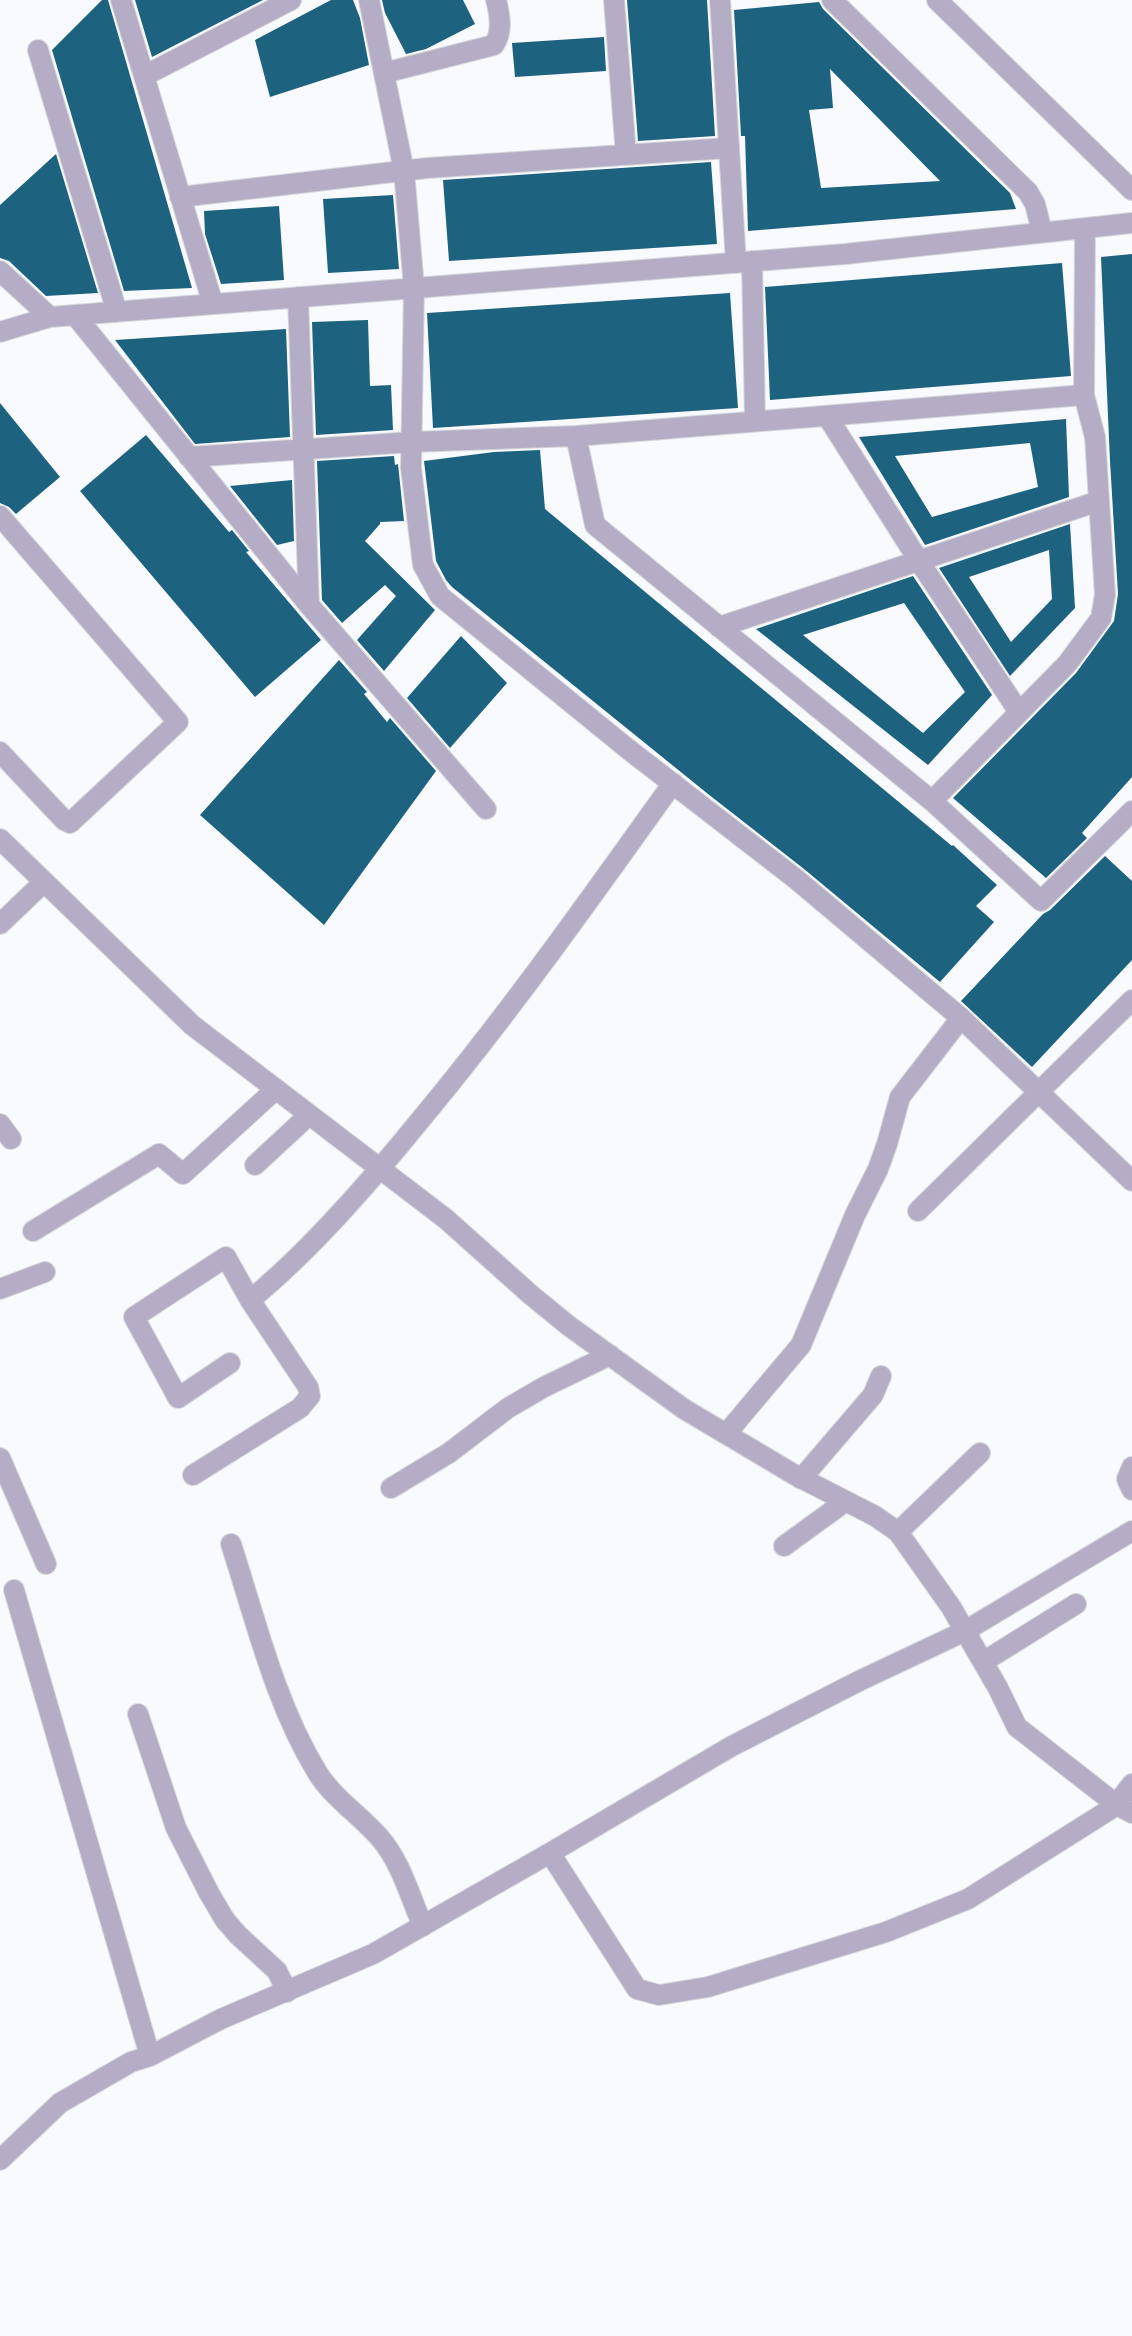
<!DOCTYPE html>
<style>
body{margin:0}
canvas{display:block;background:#f8fafd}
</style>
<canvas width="1132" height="2336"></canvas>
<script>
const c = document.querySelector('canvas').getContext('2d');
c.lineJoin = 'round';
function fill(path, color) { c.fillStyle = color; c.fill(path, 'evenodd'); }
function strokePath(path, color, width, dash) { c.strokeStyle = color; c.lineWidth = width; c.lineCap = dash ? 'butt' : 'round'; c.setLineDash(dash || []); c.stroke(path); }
fill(new Path2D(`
 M102,0H108L192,288L124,291L52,50Z
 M135,0H263L152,57Z
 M331,0H353L360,18L369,65L270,97L255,40Z
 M382,0H463L475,24L426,49L406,54L385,13Z
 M627,0H707L715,136L638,141Z
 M819,2L823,9L1010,193L1016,209L748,231L745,136H741L734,10ZM830,69L940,181L821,188L809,110L833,108Z
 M604,37L606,71L515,77L512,43Z
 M56,154L98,293L46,296L9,261L0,258V205Z
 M711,162L717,244L449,261L443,180Z
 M393,195L399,269L328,273L323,199Z
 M279,206L284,280L221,284L205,234L204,211Z
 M1132,254V777L1082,833L1087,838L1046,878L953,798L1076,673L1114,621L1118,594L1110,461L1101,257Z
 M1062,263L1071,376L770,400L765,287Z
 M730,293L738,408L433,428L427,313Z
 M368,320L370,386L391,385L393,430L316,435L312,322Z
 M286,329L290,437L195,444L115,340Z
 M0,403L60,477L16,514L9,507L0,503Z
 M1066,419L1069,497L925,545L859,437ZM1030,443L1038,487L932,517L895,456Z
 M146,435L229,532L232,530L249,551L246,552L321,640L255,697L80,491Z
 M540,450L545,509L952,846L953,845L997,885L976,906L994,922L940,982L804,869L708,794L452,587L446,580L436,561L424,461L494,452Z
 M394,456L395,465L398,464L404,521L380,522V524L365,541L435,610L384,671L357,640L396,596L385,585L342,623L322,600L317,461Z
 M292,480L294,541L277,545L230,486Z
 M1070,524L1075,608L1010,676L939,568ZM1049,550L1052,599L1011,642L969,577Z
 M913,576L992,695L928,765L756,629ZM904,603L965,692L923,733L803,635Z
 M461,636L507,683L450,748L407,698Z
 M339,660L367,692L364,694L387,722L390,718L436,771L324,925L200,815Z
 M1105,856L1132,881V960L1032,1067L961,1001L1043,914L1050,910Z`), '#1d6380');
const minor = new Path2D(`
 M121,0L213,304
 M369,0L404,171L414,288L411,468L423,565L440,596L628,749L796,879L961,1018L1132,1181
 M614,0L626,155
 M720,0L736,263
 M832,0L1028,192L1035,204L1042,232
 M937,0L1132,190
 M38,50L117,312
 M384,73L494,45C503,32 500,15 496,0
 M144,76L291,0
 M180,197L427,168L729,148
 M752,261L755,421
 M0,271L50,317
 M298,297L309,605
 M75,315L309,605L486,809
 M0,332L50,317L845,254L1132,223
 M827,416L919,561L1019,712
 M576,436L595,525L932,801L1041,901L1132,811
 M189,457L412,442L576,436L1084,395
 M0,516L178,722L70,823L64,820L0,752
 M719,627L1099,501
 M932,801L1067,664L1101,618L1105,595L1095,437L1084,395L1085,228
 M0,839L192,1025L446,1219L531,1295L569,1326L684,1409L795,1475L875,1516L898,1532L951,1607L998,1688L1017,1727L1117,1805L1132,1813
 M0,924L44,882
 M0,1124L11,1139
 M255,1165L309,1115
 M918,1211L1132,1000
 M33,1231L159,1154L183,1174L276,1089
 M0,1289L45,1272
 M250,1300C310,1251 368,1184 417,1124C508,1015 590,899 673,783
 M726,1434L801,1345L855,1215L878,1169L887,1144L900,1097L961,1018
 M0,1458L46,1564
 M1132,1467L1127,1479L1132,1490
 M193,1475L300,1408L310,1396L308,1387L250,1300L226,1257L134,1317L178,1398L230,1363
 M801,1479L873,1395L881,1376
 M391,1488L449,1453L508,1408L544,1387L610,1355
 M898,1532L980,1453
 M231,1544C256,1621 275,1703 317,1772C333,1798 360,1815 380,1838C401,1862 410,1897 423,1926
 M784,1546L846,1501
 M14,1590L150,2056
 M983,1662L1076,1604
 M138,1714L176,1828L209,1893L225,1920L238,1935L277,1971L287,1992
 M1120,1807L1122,1797L1132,1784
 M550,1853L637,1989L659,1995L708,1987L886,1932L968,1899L1117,1805
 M0,2160L60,2103L131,2062L150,2056L221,2019L373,1954L550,1853L732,1746L859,1681L965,1631L1132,1531`);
strokePath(minor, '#d5d7db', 22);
strokePath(minor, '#b5adc6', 20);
</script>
